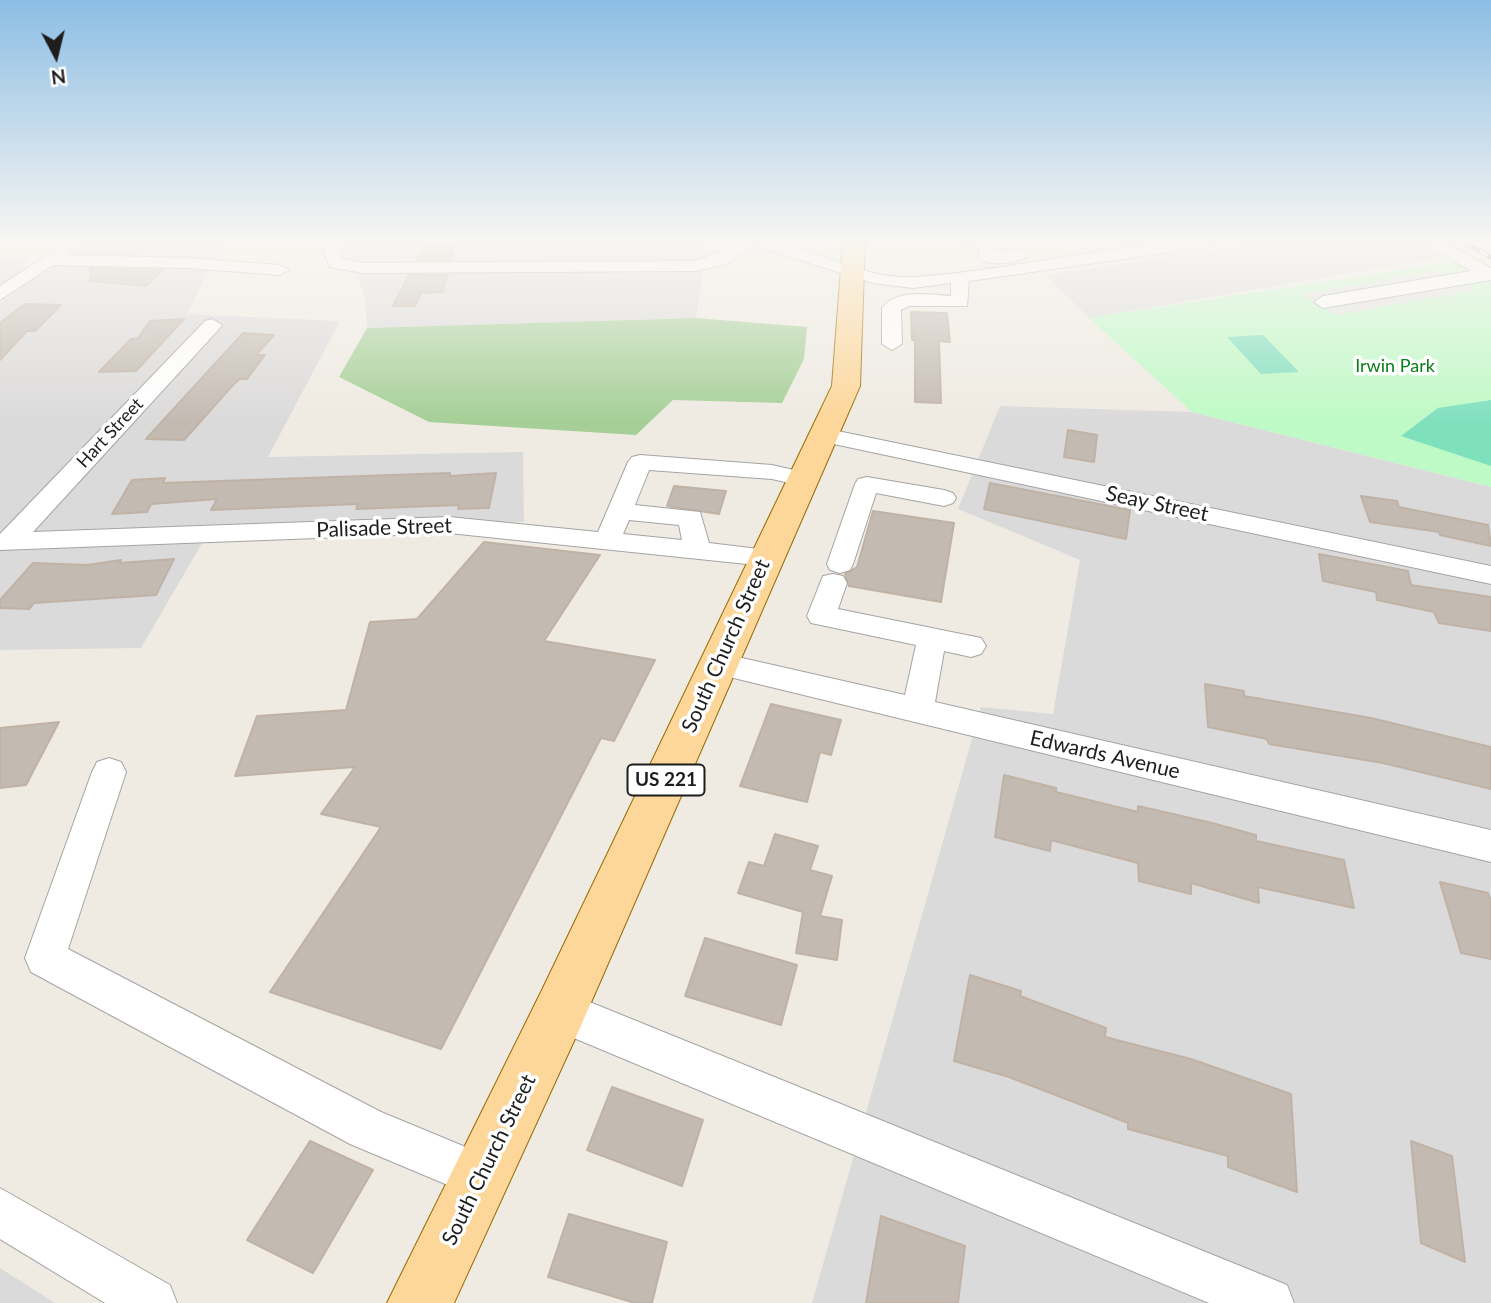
<!DOCTYPE html>
<style>
body{margin:0}
#map{position:relative;width:1491px;height:1303px;overflow:hidden;background:#efebe3;font-family:Lato,sans-serif}
canvas{display:block}
.north{position:absolute;left:21px;top:21px;width:70px;height:70px;-webkit-text-stroke:5px #fff;paint-order:stroke;rotate:173deg;font-size:19px;font-weight:700;line-height:28px;text-align:center;color:#1d1d1d}
.north::after{content:'';display:block;margin:auto;width:24px;height:32px;background:#1d1d1d;clip-path:polygon(50% 0,100% 100%,50% 72%,0 100%)}
</style>
<div id="map">
<canvas width="1491" height="1303"></canvas>
<div class="north">N</div>
</div>
<script>
const c = document.querySelector('canvas').getContext('2d');
c.lineJoin = 'round';
function fill(path, color) { c.fillStyle = color; c.fill(path, 'evenodd'); }
function strokePath(path, color, width, dash) { c.strokeStyle = color; c.lineWidth = width; c.lineCap = dash ? 'butt' : 'round'; c.setLineDash(dash || []); c.stroke(path); }
function write(font, color, halo, rows, align = 'center') {
  c.font = font + ' Lato,sans-serif'; c.lineWidth = 7; c.setLineDash([]); c.textBaseline = 'middle'; c.strokeStyle = halo; c.fillStyle = color; for (const [text, x, y, turn = 0] of rows) {
    c.save(); c.translate(x, y); c.rotate((+turn || 0) * Math.PI / 180); c.textAlign = isNaN(turn) ? turn : align; if (halo) c.strokeText(text, 0, 0); c.fillText(text, 0, 0); c.restore();
  }
}
fill(new Path2D(`
 M85,241H223L187,314L340,321L268,457L523,452L524,522L212,526L141,648L0,650V303Z
 M346,241H713L707,245L696,318L367,328L365,299Z
 M1270,241H1414L1443,257L1089,318L1046,275Z
 M31,257L19,273L0,286V260Z
 M1000,406L1192,412L1491,487V1303H812L981,707L1053,714L1080,560L958,509Z
 M0,1268L55,1303H0Z`), '#dbdada');
fill(new Path2D(`
 M696,318L807,327L804,359L782,403L673,400L636,435L429,422L339,377L367,328Z`), '#a5cf96');
fill(new Path2D(`
 M1464,260L1491,276V487L1192,412L1089,318Z`), '#befac5');
fill(new Path2D(`
 M1263,335L1299,372L1261,374L1227,337Z
 M1491,400V466L1401,436L1438,408Z`), '#7fe0be');
fill(new Path2D(`
 M1438,271L1475,290L1336,315L1302,294Z`), '#e1e1e1');
const building = new Path2D(`
 M426,243H455L451,260H417Z
 M90,268L163,270L146,286L90,281Z
 M409,275H447L443,292L421,293L415,306H393Z
 M25,304L61,305L35,331H27L0,360V323Z
 M911,312L947,313L950,342L939,341L941,403L915,402V340H912Z
 M184,319L136,371L99,372L131,339L138,338L150,321Z
 M243,333L274,335L256,355H265L247,379H240L233,385L184,440L146,439Z
 M1068,430L1097,435L1094,462L1064,457Z
 M450,473V476L496,473L489,508L458,509L459,505L356,509L358,504L211,510L217,499L151,504L147,512L112,514L132,480L165,478L163,483Z
 M990,483L1130,510L1126,539L984,509Z
 M674,486L726,491L719,514L667,506Z
 M1361,496L1397,501L1399,507L1488,525L1491,546L1440,535L1439,532L1370,522Z
 M873,511L954,523L941,602L849,586L845,574L857,567Z
 M484,542L600,555L544,641L655,660L614,741L601,738L441,1049L270,992L381,827L321,814L355,767L235,776L257,716L346,710L370,622L417,619Z
 M1319,554L1408,571L1411,585L1491,597V631L1439,623L1434,612L1377,600L1376,592L1323,581Z
 M174,559L156,595L34,603L29,609L0,608V600L33,563L87,565L121,560L119,563Z
 M1205,684L1244,691V696L1371,718L1491,747V789L1383,763L1269,744L1267,739L1208,727Z
 M771,704L841,720L831,755L820,752L807,802L740,786Z
 M59,722L26,785L0,788V728Z
 M1004,775L1056,788V792L1138,812V806L1212,823L1256,835V841L1344,860L1354,908L1258,887L1259,903L1191,883V894L1139,881L1138,863L1051,840L1050,851L995,837Z
 M775,834L818,846L810,870L832,876L820,916L842,920L837,960L796,953L803,912L738,893L749,862L764,866Z
 M1440,882L1488,893L1491,901V959L1461,953Z
 M705,938L797,965L781,1025L685,996Z
 M970,975L1021,991L1020,996L1106,1028L1105,1037L1191,1059L1291,1094L1297,1192L1228,1167V1156L1128,1129V1123L1009,1077L954,1061Z
 M612,1087L703,1120L682,1186L587,1150Z
 M310,1141L373,1170L313,1273L247,1240Z
 M1411,1141L1452,1156L1465,1262L1421,1243Z
 M569,1214L667,1242L652,1303H635L548,1277Z
 M881,1216L965,1246L958,1303H866Z`);
fill(building, '#c3bab2');
strokePath(building, '#c0b2a5', 2);
const minor = new Path2D(`
 M319,241H335L343,259L363,263L695,261C711,257 732,242 744,241C803,237 855,281 915,277C1018,270 1119,241 1222,241L1214,246L969,281L967,306H909L901,310L902,344L892,350L882,344V308C897,288 928,295 951,296V283L913,288L873,283L755,246L724,265L695,271L363,273L330,267Z
 M954,241H994L996,252L1020,250L1029,255C1020,264 988,267 979,258V247L956,245Z
 M1421,241H1442L1491,268V280L1323,308L1314,302L1323,296L1471,271Z
 M63,245L71,250L67,255L188,258L280,265L289,270L280,275L188,268L53,265L0,300V286Z
 M212,319L222,325L219,329L33,532L449,517L598,532L628,462L632,457L640,455L772,465L811,474L814,479L811,484L802,486L772,479L649,470L635,505L700,512L709,543L775,551L779,557L775,563L766,566L449,533L0,550V534L205,321ZM629,520L679,525L682,540L623,534Z
 M823,428L1491,566V584L815,440L812,435L815,430Z
 M867,477L944,490L953,493L956,498L953,503L944,506L876,493L853,564L850,570L840,573L830,570L827,564L855,484L858,479Z
 M833,574L843,576L847,583L838,609L981,638L986,646L981,654L971,657L944,651L935,702L1491,830V862L709,672L705,664L709,656L720,653L905,695L916,645L811,623L807,616L823,576Z
 M109,758L121,762L126,772L68,949L381,1112L497,1160L504,1176L497,1192L481,1199L350,1144L31,972L25,958L92,772L97,762Z
 M560,990L1287,1285L1294,1303H1209L545,1026L539,1011L545,996Z
 M0,1188L170,1285L177,1303H105L0,1239Z`);
const major = new Path2D(`
 M843,241H865L860,386L579,1030L454,1303H387L541,992L832,386Z`);
strokePath(minor, '#a4a4a4', 2);
strokePath(major, '#966b00', 2);
fill(minor, '#fff');
fill(major, '#fdd699');
const rail = new Path2D(`
 M1462,241L1491,257`);
strokePath(rail, '#6b6b6b', 5);
strokePath(rail, '#fff', 3.5, [10]);
const sky = c.createLinearGradient(0, 0, 0, 423);
sky.addColorStop(0, '#8cbee4');
sky.addColorStop(0.57, '#f8f6f2');
sky.addColorStop(1, '#f8f6f200');
c.fillStyle = sky;
c.fillRect(0, 0, 1491, 423);
write('18px', '#097d18', '#fff', [
 ["Irwin Park",1395,366]
]);
write('18px', '#1d1d1d', '#fff', [
 ["Hart Street",110,433,-47]
]);
for (const [x, y, w] of [
 [666,780,77]
]) { const box = new Path2D(); box.roundRect(x - w / 2, y - 15.5, w, 31, 5); c.fillStyle = '#fff'; c.fill(box); strokePath(box, '#1d1d1d', 2); }
write('bold 19px', '#1d1d1d', null, [
 ["US 221",666,780]
]);
write('21px', '#1d1d1d', '#fff', [
 ["Seay Street",1157,504,12],
 ["Palisade Street",384,528,-2],
 ["South Church Street",726,646,-66],
 ["Edwards Avenue",1105,755,13],
 ["South Church Street",489,1160,-64]
]);
</script>
